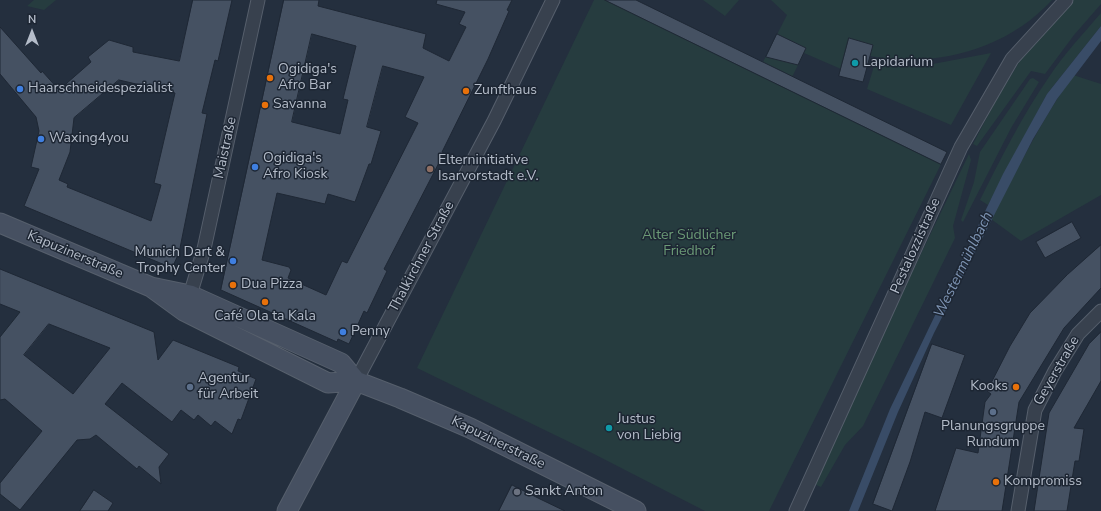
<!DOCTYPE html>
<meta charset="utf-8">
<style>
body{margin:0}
#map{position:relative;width:1101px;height:511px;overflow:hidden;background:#242f3e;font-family:"Nunito Sans",sans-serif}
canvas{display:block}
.north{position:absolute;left:12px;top:12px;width:40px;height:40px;-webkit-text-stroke:3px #1d2633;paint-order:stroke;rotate:0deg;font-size:11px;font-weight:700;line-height:16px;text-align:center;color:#b4bcc9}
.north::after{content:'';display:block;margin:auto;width:14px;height:18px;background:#b4bcc9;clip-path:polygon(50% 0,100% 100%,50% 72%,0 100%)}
</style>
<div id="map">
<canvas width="1101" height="511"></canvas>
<div class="north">N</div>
</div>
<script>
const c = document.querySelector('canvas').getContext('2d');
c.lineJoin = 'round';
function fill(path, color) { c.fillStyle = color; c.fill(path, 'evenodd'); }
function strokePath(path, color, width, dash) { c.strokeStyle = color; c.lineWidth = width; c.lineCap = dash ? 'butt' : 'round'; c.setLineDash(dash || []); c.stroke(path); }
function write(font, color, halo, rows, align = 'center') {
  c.font = font + ' "Nunito Sans",sans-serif'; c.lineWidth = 3; c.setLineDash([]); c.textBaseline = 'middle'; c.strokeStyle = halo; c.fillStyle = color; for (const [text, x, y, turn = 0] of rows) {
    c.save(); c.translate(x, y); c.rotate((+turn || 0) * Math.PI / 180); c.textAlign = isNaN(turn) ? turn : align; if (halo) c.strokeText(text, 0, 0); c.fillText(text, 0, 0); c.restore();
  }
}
fill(new Path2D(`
 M34,0H56L44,10L27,6Z
 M594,0H636L763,62L787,15L771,0H1052C1006,50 936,68 870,56L863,82L839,76L841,69L804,53L792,77L947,152L769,511H705L592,453L417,368Z
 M703,0H739L725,16Z
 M1071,0H1101V4L1074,35L1045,74L1031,71L977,146L973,144L995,102L1026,51Z
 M1101,13V26L1047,94L988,205L980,200C1001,158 1022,116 1049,77C1064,54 1083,34 1101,13Z
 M991,53L951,125L867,89L875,63L917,67Z
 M1073,75L1101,84V195L1021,241L991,219C1017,170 1041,121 1073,75Z
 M1033,78L1039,82L1011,128L963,222L961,220L974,182L980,152L1030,79Z
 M969,154L971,160L953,226L955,238L863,426L845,445L821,487L814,484L853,395Z`), '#263c3f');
fill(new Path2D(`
 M1101,26V41L1057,99L1033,139L934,333L898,412L858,511H849L890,409L1003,174L1047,94Z`), '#394c67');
const building = new Path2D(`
 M193,0H232L218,61L215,60L202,113L207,114L179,253L172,268L24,206L39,169L31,167L39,131L36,117L0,74V27L41,73L42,71L59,90L91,62L88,57L109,40L133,47V52L179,61ZM119,80L175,93L154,183L161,185L151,221L67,187L68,184L59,180L70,152L74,118Z
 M284,0H319L318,6L426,34L423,48L449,61L466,27L459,24L465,12L436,4L437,0H512L507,10L509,11L488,59L442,152L444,153L384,269L387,271L367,313L364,311L349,344L338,339L337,342L221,290ZM312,34L356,46L343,99L348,100L340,134L292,122ZM383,66L424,77L405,117L418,123L347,263L342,261L326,295L288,278L291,270L289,267L262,260L277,193L325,204L328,194L355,202L369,164H371L381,131L367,127Z
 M605,0H636L947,152L941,164Z
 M777,34L806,48L798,65L766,57Z
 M849,38L873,45L863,82L839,76Z
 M1072,222L1081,238L1045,258L1036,242Z
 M1101,245V288L1064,328L1019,402L1002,511H935L956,448L978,453L985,402L991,394L987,391L1010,346L1030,313L1067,275Z
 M0,269L154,332L158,360L173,340L239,367L238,371L256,379L241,420L238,419L232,434L215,421L211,426L198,415L194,420L181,410L172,422L122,383L105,404L169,454L159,467L161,484L139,466L137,469L96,435L90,439L77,440L20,510L0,494V483L42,431L5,399L0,400V337L20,312L0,304ZM49,324L110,348L73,394L24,355Z
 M1101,332V381L1074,428L1084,429L1079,461H1075L1067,511H1034L1049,413L1089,344Z
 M932,344L965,355L942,418L925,412L910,462L892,511L873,504Z
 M512,485L540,499L565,511H499Z
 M94,490L113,503L108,511H80Z`);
fill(building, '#455162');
strokePath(building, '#1f2835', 1);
const street = new Path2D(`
 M190,295L204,249L258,0
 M356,381L494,121L553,0
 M796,511L961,147L1012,59L1066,0
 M1018,511L1035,410L1055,371L1078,334L1101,311`);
const secondary = new Path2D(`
 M0,223L151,287L190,295L341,363L356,381
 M151,287L184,311L328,383L356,381L400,398L470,428L636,511
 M287,511L356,381`);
strokePath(street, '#565f6c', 15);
strokePath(secondary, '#565f6c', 21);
strokePath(street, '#38414e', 13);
strokePath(secondary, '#465061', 19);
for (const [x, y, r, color] of [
 [855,63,4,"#0f9aa8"],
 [270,78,4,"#e8710a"],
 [20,89,4,"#3f7fe0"],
 [466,91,4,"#e8710a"],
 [265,105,4,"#e8710a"],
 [41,139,4,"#3f7fe0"],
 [255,167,4,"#3f7fe0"],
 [430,169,4,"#8d6e63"],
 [233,261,4,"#3f7fe0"],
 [233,285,4,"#e8710a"],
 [265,302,4,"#e8710a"],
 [343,332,4,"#3f7fe0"],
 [190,387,4,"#5c6f8a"],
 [1016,387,4,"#e8710a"],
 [993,412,4,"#5c6f8a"],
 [609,428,4,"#0f9aa8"],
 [996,482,4,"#e8710a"],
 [517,492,4,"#6b7280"]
]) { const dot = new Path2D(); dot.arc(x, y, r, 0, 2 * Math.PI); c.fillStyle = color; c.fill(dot); strokePath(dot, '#1d2633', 1.5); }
write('14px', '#b4bcc9', '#1d2633', [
 ["Lapidarium",863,63],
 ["Ogidiga's",278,70],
 ["Afro Bar",278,86],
 ["Haarschneidespezialist",28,89],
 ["Zunfthaus",474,91],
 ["Savanna",273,105],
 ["Waxing4you",49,139],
 ["Ogidiga's",263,159],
 ["Afro Kiosk",263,175],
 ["Elterninitiative",438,161],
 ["Isarvorstadt e.V.",438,177],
 ["Munich Dart &",225,253,"right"],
 ["Trophy Center",225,269,"right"],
 ["Dua Pizza",241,285],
 ["Café Ola ta Kala",265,317,"center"],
 ["Penny",351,332],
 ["Agentur",198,379],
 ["für Arbeit",198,395],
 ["Kooks",1008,387,"right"],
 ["Justus",617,420],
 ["von Liebig",617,436],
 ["Planungsgruppe",993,427,"center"],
 ["Rundum",993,443,"center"],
 ["Kompromiss",1004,482],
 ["Sankt Anton",525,492]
], 'left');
write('14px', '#b4bcc9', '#1d2633', [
 ["Maistraße",226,148,-78],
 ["Pestalozzistraße",916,246,-66],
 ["Kapuzinerstraße",75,255,23],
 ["Thalkirchner Straße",422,257,-62],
 ["Geyerstraße",1057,371,-60],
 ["Kapuzinerstraße",498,443,26]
]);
write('14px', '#6b9a76', '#1d2633', [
 ["Alter Südlicher",689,236],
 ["Friedhof",689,252]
]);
write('italic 15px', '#7c92b1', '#1d2633', [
 ["Westermühlbach",964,265,-64]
]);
</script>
